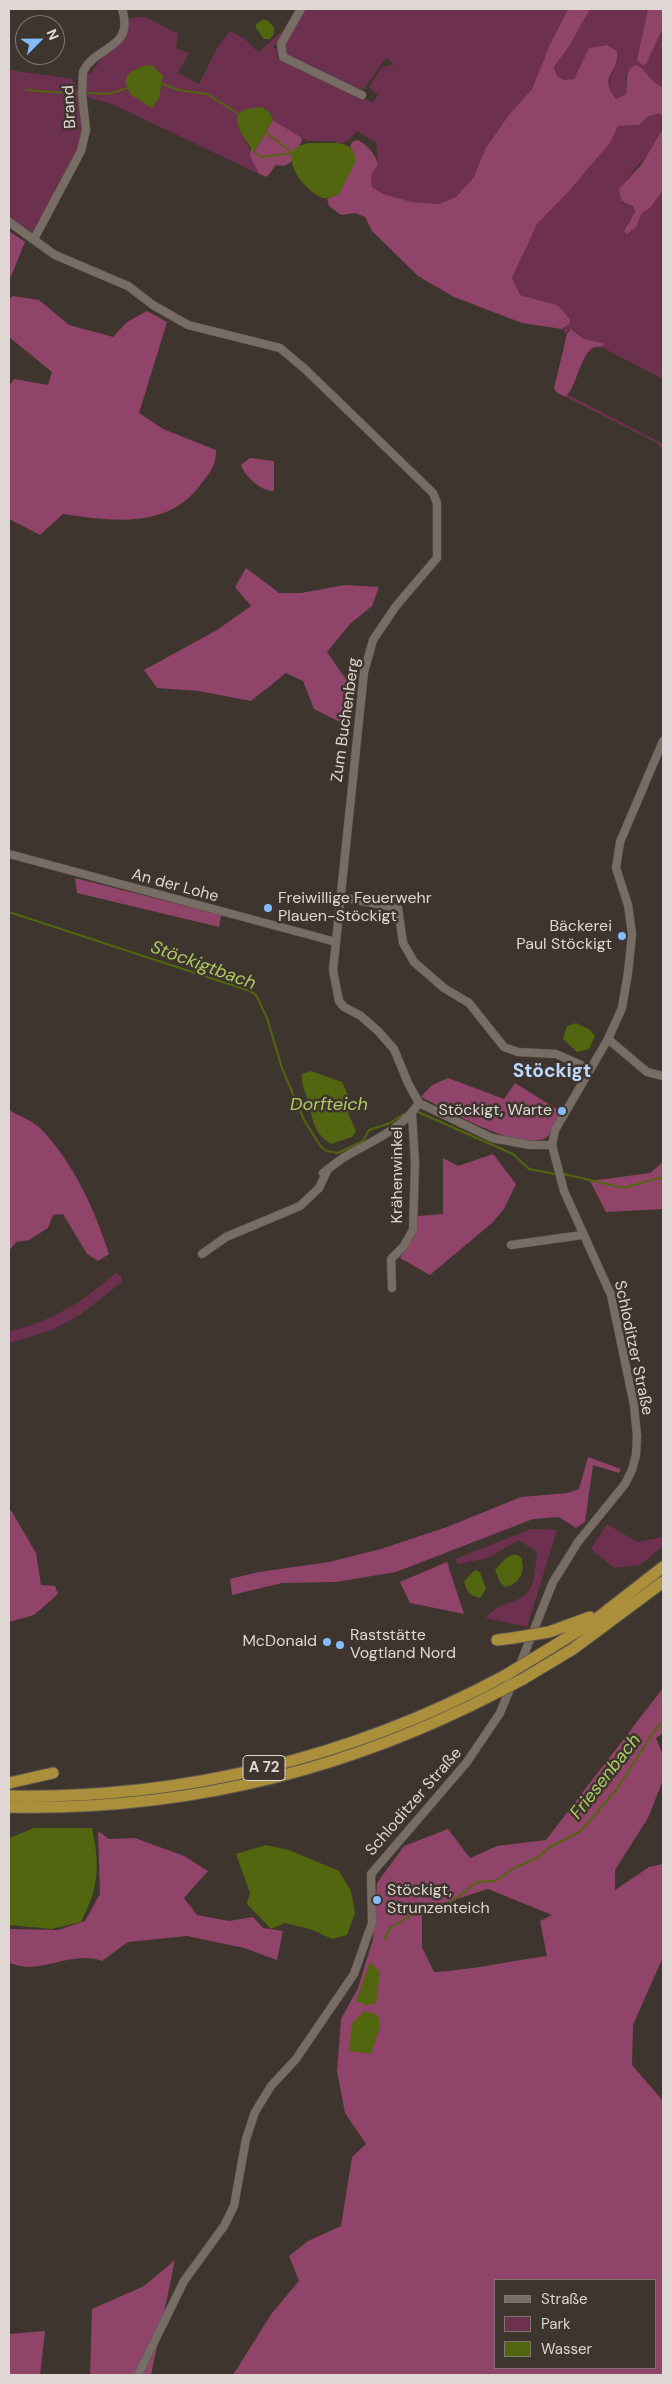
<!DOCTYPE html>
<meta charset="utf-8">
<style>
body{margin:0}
#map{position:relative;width:672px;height:2384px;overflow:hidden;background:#3e352e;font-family:"DM Sans",sans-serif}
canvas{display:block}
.frame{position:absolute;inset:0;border:10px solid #ded7d3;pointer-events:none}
.legend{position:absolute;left:494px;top:2279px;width:162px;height:90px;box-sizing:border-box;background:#3e352e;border:1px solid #7e7670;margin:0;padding:6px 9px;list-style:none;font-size:15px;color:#ded7d3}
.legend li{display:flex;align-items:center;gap:10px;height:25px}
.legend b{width:25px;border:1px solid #7e7670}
.north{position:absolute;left:15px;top:15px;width:50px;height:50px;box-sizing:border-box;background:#3e352e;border:1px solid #7e7670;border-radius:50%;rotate:67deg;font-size:14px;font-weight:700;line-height:20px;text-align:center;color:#ded7d3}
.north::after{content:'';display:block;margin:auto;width:18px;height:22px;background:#84bcfb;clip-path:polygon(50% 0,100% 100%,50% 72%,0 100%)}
</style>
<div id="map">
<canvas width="672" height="2384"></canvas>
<div class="frame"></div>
<ul class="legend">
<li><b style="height:6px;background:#786d65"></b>Straße</li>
<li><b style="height:14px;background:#6e304f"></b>Park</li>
<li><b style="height:14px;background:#51660e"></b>Wasser</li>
</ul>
<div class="north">N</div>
</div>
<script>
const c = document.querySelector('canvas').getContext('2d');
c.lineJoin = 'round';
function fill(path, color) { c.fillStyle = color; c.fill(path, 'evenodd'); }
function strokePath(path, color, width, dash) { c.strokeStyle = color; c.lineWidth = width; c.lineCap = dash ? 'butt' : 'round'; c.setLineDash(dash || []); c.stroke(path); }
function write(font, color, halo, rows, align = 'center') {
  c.font = font + ' "DM Sans",sans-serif'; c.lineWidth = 5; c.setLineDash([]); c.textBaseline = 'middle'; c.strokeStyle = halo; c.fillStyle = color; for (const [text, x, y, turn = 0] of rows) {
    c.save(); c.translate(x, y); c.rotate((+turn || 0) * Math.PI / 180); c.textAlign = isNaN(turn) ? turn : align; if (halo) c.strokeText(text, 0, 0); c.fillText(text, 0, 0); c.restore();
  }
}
fill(new Path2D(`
 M295,9H299L278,43L272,48L278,49L277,58L373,103L378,95L369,87L381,68L393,64L406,74L386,58L363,90L285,56L282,48L303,9H568L550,44L532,89L508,116L485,149L474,177L456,197L439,204L412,202L383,194L372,188L371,175L378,164L376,143L357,131L350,139L341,144L332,141H307L273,120L269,112L240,131C249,145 253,158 259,174L112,104L86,97L85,73L90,74L128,24L129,18L145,17L178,34L176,48L189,53L178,73L199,84L216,50L230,31L245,39L258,52L282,32Z
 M590,9H648L646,64L663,28V87L653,84L645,72L626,75V94L616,99C599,76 620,74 617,51L607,45L589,48L574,79L564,80L557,76L554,67L570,45Z
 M9,70L72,79C83,99 86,116 82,139L36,231L31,232L9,218Z
 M661,112L663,116C663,144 641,159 627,180C624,185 622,193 620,198L624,204L633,206L635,212L624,230L627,234L636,227L642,213L650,208L663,190V379L601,347L604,345L603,343L584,339L574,330H569L567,334L562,329L566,328L557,305L520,295L512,278C520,262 528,236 538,223C564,190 600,165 618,126L639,125L649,116Z
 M569,395L663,444V451L657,443L566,397Z
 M116,1273L121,1276L122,1282L81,1314L52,1330L9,1343V1331C35,1326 60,1314 83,1299C94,1292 105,1281 116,1273Z
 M607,1524L637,1542L663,1537V1546L640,1565L614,1568L591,1549Z
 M531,1529L557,1530L527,1627L486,1618C500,1601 514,1605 526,1594C536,1585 535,1564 537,1552L519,1540L488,1558L458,1564L455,1559Z`), '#6e304f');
fill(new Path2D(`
 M568,9H590L570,45L554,67L557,76L564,80L574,79L589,48L607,45L617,51C620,75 597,74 616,99L626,94C628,83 624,71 635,65C648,69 648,82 663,87V116L660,113L649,116L639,125L618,126L610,143L570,190L537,224L512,278L520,295L557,305L570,319V323L562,329L522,323L454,297L418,276L372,231L365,217L355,213L341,215L329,206L327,199L339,194L353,151L350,147L352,142L357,140C367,144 375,154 378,164L371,175L372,187L383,194L412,202L439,204L456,197L474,177L485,149L508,116L532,89L550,44Z
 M648,9H663V28L646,64L642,65L637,60Z
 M273,120L302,138C302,146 293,151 291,162L284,166L276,165L267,177L259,174L250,156L251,148L254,152Z
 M663,128V190L650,208L642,213L636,227L627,234L624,231L635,212L633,206C622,203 620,200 619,189L642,164Z
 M9,231L25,242L9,281Z
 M13,296L39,300L69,325L113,337L127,322L147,311L167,322L139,413L163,429L216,450C216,466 211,471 201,484C168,530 112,521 63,514L40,535L9,519V386L14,379L48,385L52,372L9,337V299Z
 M571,329L584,339L603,343L604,345C600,348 597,346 593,348C581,354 576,387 566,397L557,393L554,388L567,334Z
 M250,458L274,461V491C261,491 245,477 241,465Z
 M246,568L279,593H301L345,585L379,587L372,606L350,624L327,652L352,688L351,715L340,722L314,709L303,681L286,673L251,701L199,691L157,688L144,670L217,630L251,606L235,587Z
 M75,878L221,915L219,927L77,893Z
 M448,1078L504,1099L515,1083L560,1111C557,1118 553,1131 548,1136C525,1156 444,1108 421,1097L432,1085Z
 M9,1110C19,1116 34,1121 42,1130C74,1164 95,1210 109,1254L98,1261L87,1254L63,1214L53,1215L48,1228L29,1240L16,1242L9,1251Z
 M493,1154L516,1184L504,1209L492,1223L430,1275L400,1258L416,1234L418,1216L443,1214V1158L458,1166Z
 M663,1162V1209L606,1212L590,1181L650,1173Z
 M588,1457L621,1469L619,1473L593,1465L585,1522L576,1528L559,1517L533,1519L396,1572L336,1582L282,1583L232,1595L230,1579L259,1572L329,1562L381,1549L447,1527L521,1497L568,1493L579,1489Z
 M9,1509L12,1512L36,1553L41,1585L55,1586L58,1594L34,1615L9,1622Z
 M447,1562L464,1614L410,1603L400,1582Z
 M663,1688V1733L656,1738L663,1755V1780L648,1818L615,1870V1890L649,1867L663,1864V1957L633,2025L632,2065L663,2101V2375H233L272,2313L299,2281L289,2256L308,2241L341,2226L352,2157L366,2144L345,2113L337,2071L341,2019L358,1988L373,1939L377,1883L404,1846L448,1829L470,1858L497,1846L546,1840ZM488,1889L552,1915L540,1921L547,1956C509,1961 472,1970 434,1972L422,1947V1910ZM496,2280H656V2368H496Z
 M98,1831L109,1839L135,1838L184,1856L208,1871L184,1898L197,1915L229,1921L253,1917L263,1928L283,1931L277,1960L244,1948L187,1936L128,1942L102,1961C75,1952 54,1967 28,1967C22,1967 15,1964 9,1963V1929L58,1930L85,1921L100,1894Z
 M175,2260L151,2375H90L92,2309L144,2286Z
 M45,2331L40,2375H9V2334Z`), '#904469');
fill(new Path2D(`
 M262,20H267L274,27V34L270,39H264L256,28V24Z
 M145,65L153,66L163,76L159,98L152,108L131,95L125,81L129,73Z
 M261,107L269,112L273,120L254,152C248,143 226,117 244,110C249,108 256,108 261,107Z
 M309,143C321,144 339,140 349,147C354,149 355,157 356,161L339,194C335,196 329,199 324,198C309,195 278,160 298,146C300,145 306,144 309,143Z
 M576,1023L589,1029L595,1036L589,1049L577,1052L563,1039L567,1026Z
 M311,1071L342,1082L351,1101L352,1109L348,1113L356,1131L352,1137L331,1144C315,1134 313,1122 309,1104C306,1093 301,1085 302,1074Z
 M515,1554L521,1557C526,1571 520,1584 505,1587L500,1582L495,1570L506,1558Z
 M475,1570L480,1572L486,1589L480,1598C469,1596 466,1590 464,1581Z
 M34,1828H92C100,1866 99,1887 81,1922L52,1929L9,1925V1838Z
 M266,1845L289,1850L339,1871L351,1891L355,1913L347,1935L332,1939L310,1929L285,1923L271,1929L247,1904L250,1893L236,1854Z
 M370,1962L380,1972L376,2004L366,2005L356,2001Z
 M365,2011L378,2015L380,2026L371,2054L349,2051L352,2023Z`), '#51660e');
strokePath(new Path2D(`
 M161,83L178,90L207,94L239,114
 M26,90L78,94
 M86,93L109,94L127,88
 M265,132L293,153
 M254,152L262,157L293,153
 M9,912L250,991L256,995L267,1018L282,1068L304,1120L321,1147L327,1151L338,1153L363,1141L369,1130L390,1123L404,1114
 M418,1112L513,1154L529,1169L555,1174
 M564,1174L623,1188L663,1177
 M384,1939L390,1928L415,1913L451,1902L477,1882L495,1881L516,1867L537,1858L550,1847L581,1831L616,1790L655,1730L663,1722`), '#51660e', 2);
const minor = new Path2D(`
 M301,9L281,44L283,57L362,95
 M9,222L55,255L128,286L153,305L188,325L280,348L305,369L433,493L437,503V558L396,606L373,640L364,672L336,942L333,970L339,1001L344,1007L361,1016L378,1031L394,1049L408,1083L419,1103L492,1138L530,1145H552
 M34,239L81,151L86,130L82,94L83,72C95,45 135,50 122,9
 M9,854L336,942
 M341,897L398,908L403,943L414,962L444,988L469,1003L504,1047L518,1052L556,1054L590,1069
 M608,1039L647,1072L663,1076
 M323,1173C331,1167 339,1160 348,1155C374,1140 402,1129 419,1103
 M511,1245L582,1235
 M202,1254L226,1237L300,1206L319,1188L327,1171
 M392,1288L391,1259L403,1247L413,1230L415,1163L412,1114
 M519,1667L553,1582L578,1542L625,1484L632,1470L636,1455L637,1436L634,1405L611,1295L564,1191L552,1145L555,1130L608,1039L622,1008L628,973L632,934L628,905L616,868L620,842L663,741
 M138,2375L184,2281L224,2226L234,2206L246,2139L255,2112L271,2086L296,2059L354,1974L372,1923L371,1874L467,1762L500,1713L512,1684`);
const highway = new Path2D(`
 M549,1632L590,1617
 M497,1640L513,1638
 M534,1658L591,1623L663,1567
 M523,1679L573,1649L663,1582
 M9,1783L53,1773
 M9,1796C182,1799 351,1758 504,1676
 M9,1807C183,1811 345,1772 500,1691`);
strokePath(minor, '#5c544f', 9);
strokePath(highway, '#5c544f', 13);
strokePath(minor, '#786d65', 8);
strokePath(highway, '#ac8f3a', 11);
const highwayBridge = new Path2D(`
 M513,1638L549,1632
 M504,1676L534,1658
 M500,1691L523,1679`);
strokePath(highwayBridge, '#5c544f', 13, []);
strokePath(highwayBridge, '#ac8f3a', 11);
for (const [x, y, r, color] of [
 [268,908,5,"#84bcfb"],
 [622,936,5,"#84bcfb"],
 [562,1111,5,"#84bcfb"],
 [327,1642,5,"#84bcfb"],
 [340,1645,5,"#84bcfb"],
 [377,1900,5,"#84bcfb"]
]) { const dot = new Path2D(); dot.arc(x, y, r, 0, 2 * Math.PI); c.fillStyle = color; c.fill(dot); strokePath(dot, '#3e352e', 2); }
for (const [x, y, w] of [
 [264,1768,42]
]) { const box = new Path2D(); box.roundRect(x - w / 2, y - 12.5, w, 25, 4); c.fillStyle = '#3e352e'; c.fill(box); strokePath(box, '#ded7d3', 1); }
write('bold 15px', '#ded7d3', null, [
 ["A 72",264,1768]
]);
write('16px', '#ded7d3', '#3e352e', [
 ["Brand",70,107,-93],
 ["Zum Buchenberg",346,720,-82],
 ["An der Lohe",175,886,15],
 ["Krähenwinkel",398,1175,-90],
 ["Schloditzer Straße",633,1348,78],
 ["Schloditzer Straße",414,1802,-49]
]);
write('16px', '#ded7d3', '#3e352e', [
 ["Freiwillige Feuerwehr",278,899],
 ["Plauen-Stöckigt",278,917],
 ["Bäckerei",612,927,"right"],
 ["Paul Stöckigt",612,945,"right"],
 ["Stöckigt, Warte",552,1111,"right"],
 ["Raststätte",350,1636],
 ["Vogtland Nord",350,1654],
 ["McDonald",317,1642,"right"],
 ["Stöckigt,",387,1891],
 ["Strunzenteich",387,1909]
], 'left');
write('italic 18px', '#accd60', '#3e352e', [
 ["Stöckigtbach",203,966,20],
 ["Dorfteich",329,1105],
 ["Friesenbach",606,1777,-52]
]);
write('bold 19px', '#bbdafe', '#3e352e', [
 ["Stöckigt",552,1072]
]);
</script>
